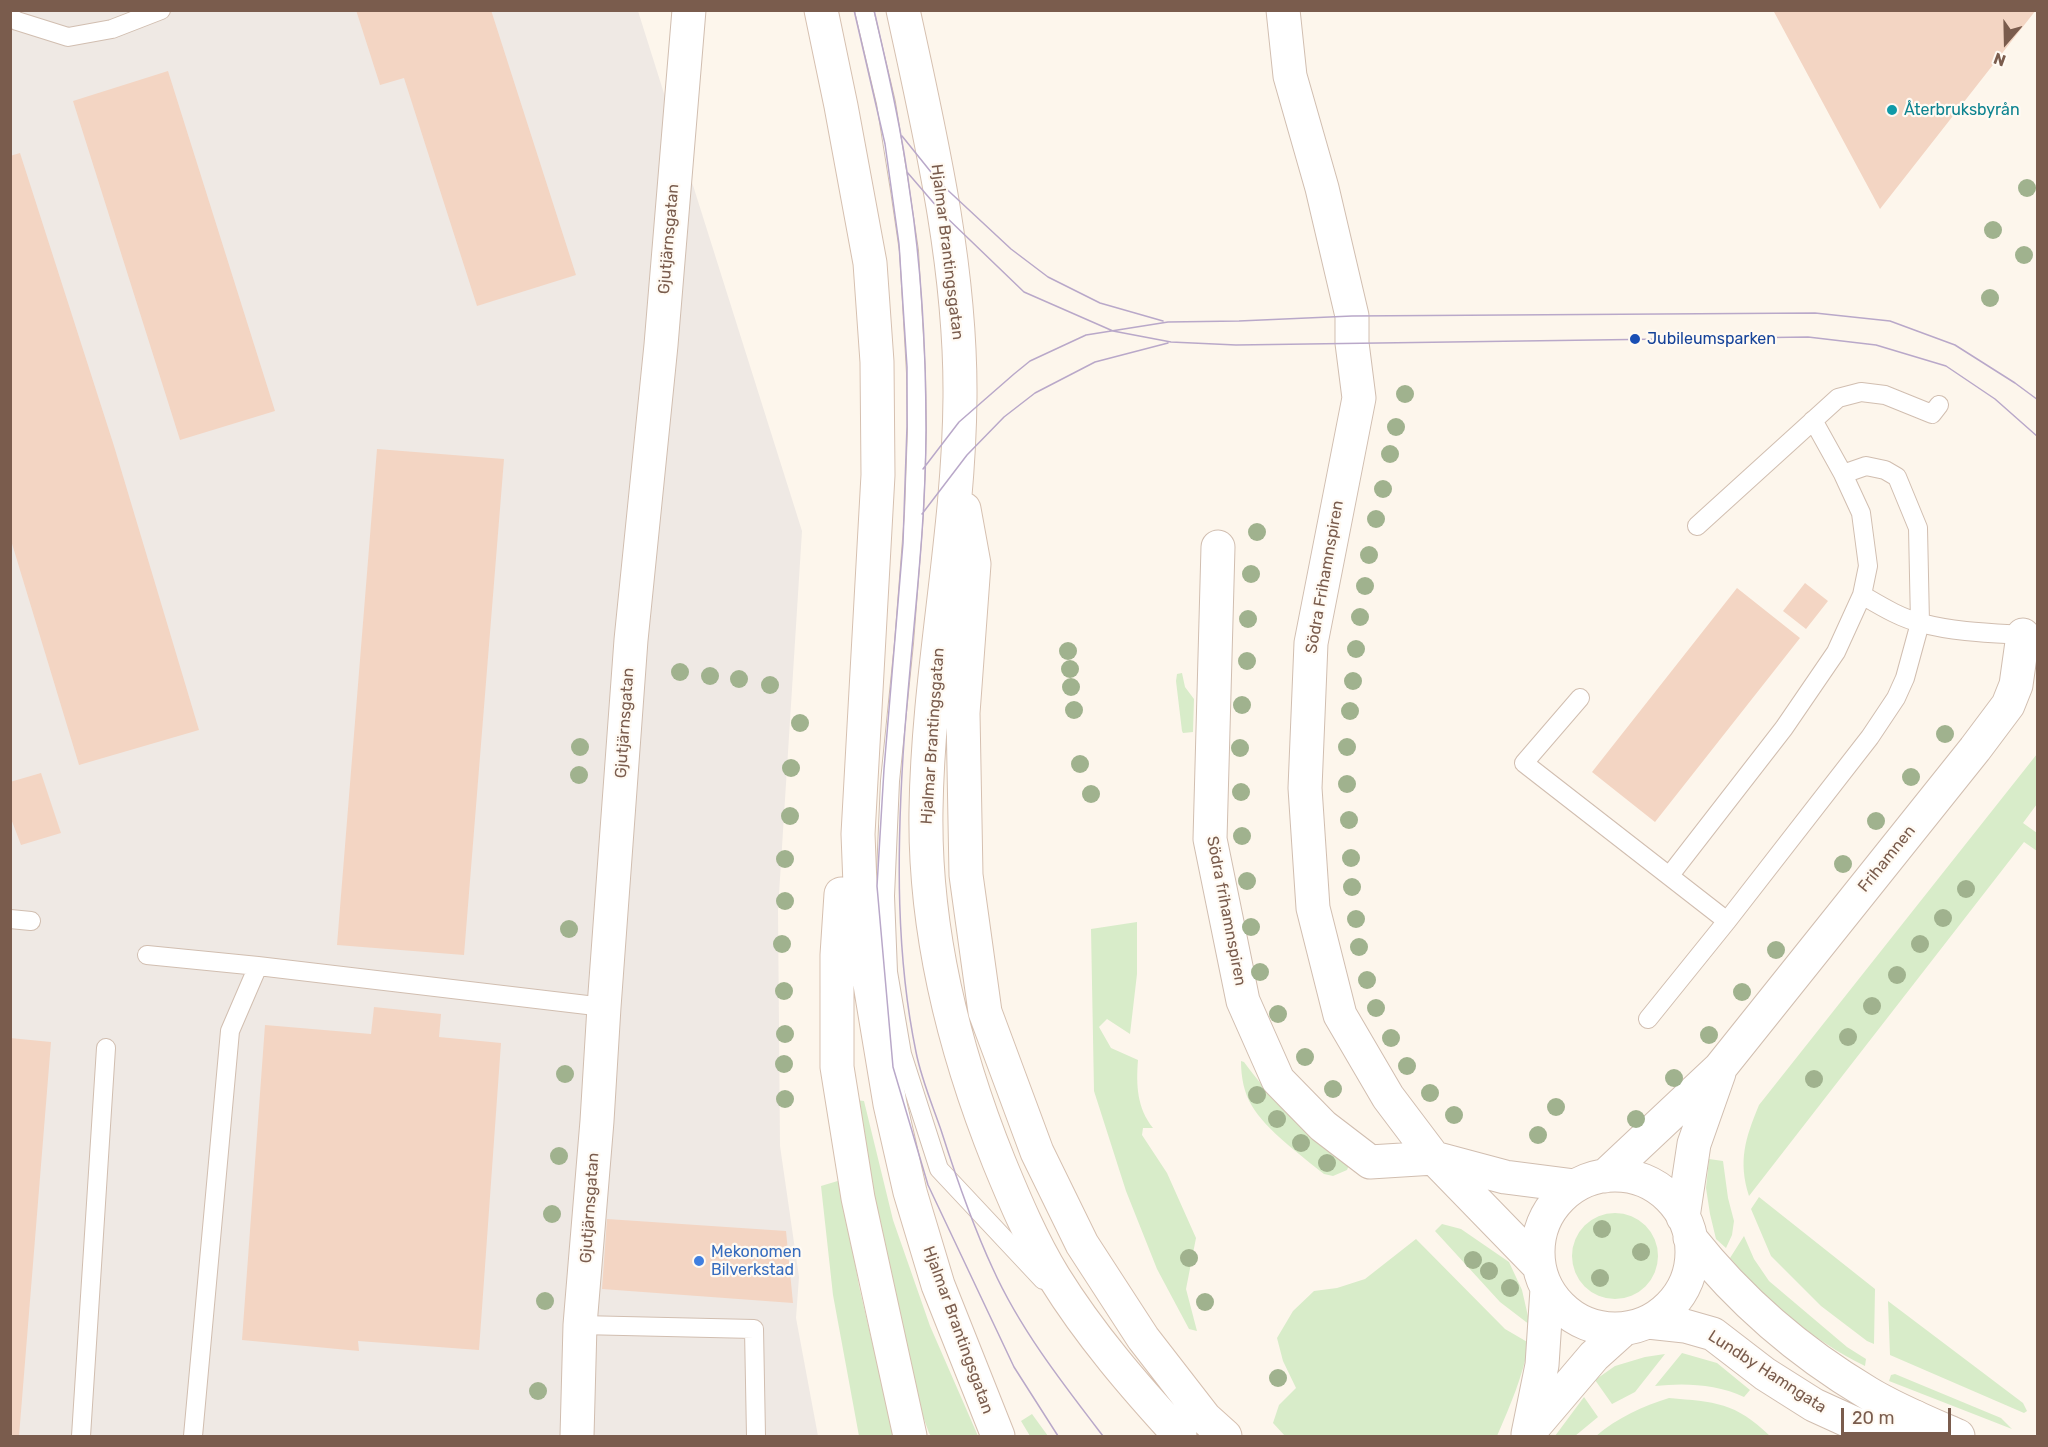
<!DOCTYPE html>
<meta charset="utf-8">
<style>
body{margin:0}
#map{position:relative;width:2048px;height:1447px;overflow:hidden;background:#fdf6ec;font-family:Rubik,sans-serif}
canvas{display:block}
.frame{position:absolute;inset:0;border:12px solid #7a5c4d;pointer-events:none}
.north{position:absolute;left:1976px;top:12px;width:60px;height:60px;-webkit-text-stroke:4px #fffaf3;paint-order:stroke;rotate:200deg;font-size:16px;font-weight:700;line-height:24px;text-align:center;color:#7a5c4d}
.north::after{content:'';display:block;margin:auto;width:21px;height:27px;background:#7a5c4d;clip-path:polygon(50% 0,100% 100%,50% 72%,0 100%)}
.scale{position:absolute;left:1841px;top:1408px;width:110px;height:27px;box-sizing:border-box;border:3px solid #7a5c4d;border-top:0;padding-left:8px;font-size:18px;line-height:21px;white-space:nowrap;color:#7a5c4d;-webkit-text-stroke:4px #fffaf3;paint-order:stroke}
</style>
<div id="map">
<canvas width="2048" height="1447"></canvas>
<div class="frame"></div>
<div class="north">N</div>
<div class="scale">20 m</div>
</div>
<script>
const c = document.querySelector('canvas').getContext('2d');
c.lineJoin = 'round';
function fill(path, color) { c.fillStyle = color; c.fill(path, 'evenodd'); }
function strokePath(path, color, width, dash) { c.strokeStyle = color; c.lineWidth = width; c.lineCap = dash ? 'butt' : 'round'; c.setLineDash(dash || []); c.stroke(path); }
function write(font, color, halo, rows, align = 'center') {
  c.font = font + ' Rubik,sans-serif'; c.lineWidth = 4.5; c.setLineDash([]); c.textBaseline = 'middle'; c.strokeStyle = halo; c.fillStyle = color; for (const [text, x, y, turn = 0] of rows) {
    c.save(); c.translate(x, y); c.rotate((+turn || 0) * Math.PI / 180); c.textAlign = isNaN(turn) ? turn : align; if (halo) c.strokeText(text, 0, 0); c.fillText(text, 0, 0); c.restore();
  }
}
fill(new Path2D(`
 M10,11H638L802,531L778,910L780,1146L799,1277L796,1318L818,1436H11Z`), '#efe9e4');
fill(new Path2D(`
 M1182,673L1185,687L1194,699L1193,732L1183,733L1182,731L1176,681L1177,674Z
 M2037,754V804L2023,823L2037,833V851L2024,842L1749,1196C1738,1161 1745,1139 1759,1105Z
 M1137,922V974L1130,1034L1107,1019L1099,1027L1111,1048L1138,1060C1136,1085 1137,1108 1153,1128H1143L1142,1135L1167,1173L1196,1238L1186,1289L1197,1331L1189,1329L1157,1269L1126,1191L1094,1091L1091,929Z
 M1241,1061L1244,1062C1276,1105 1305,1133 1349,1165L1347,1170L1333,1176L1324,1174C1303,1157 1265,1129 1252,1106C1244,1093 1241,1077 1241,1061Z
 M856,1100L864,1101L893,1220L930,1326L978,1436H931L929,1433L910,1380L897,1323Z
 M1709,1159L1723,1161L1728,1198L1734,1221L1732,1235L1726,1248L1716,1239L1710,1214L1706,1188Z
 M841,1180L859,1286L894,1436H859L833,1295L821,1186Z
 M1759,1197L1875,1289L1874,1344L1867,1341L1821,1306L1771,1256L1751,1209Z
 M1572 1256a43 43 0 1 1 86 0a43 43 0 1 1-86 0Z
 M1442,1224L1461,1229L1509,1262L1522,1290L1530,1325L1500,1302L1435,1231Z
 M1744,1236L1754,1259L1769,1281L1847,1347L1866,1359L1865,1366C1812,1340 1768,1302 1730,1258Z
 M1416,1239L1505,1329L1529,1343C1523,1376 1510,1406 1497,1436H1285L1273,1423L1279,1405L1296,1388L1283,1361L1277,1338L1293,1311L1314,1291L1337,1288L1365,1279Z
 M1888,1301L2023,1403L2027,1411L2024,1413L1890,1355Z
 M1682,1353L1717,1363L1750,1390L1744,1397C1716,1384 1685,1383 1655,1386Z
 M1665,1354L1635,1392L1612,1404L1595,1380L1615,1366L1645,1357Z
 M1895,1374L2001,1418L2012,1429L1889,1381L1891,1375Z
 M1584,1397L1598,1417L1575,1436H1555Z
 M1669,1398C1715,1402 1735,1402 1770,1436H1596C1617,1418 1643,1406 1669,1398Z
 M1032,1414L1048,1436H1030L1021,1421Z`), '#d8ecc9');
fill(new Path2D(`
 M356,10H491L576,275L477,306L404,78L380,85Z
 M1773,10H2036L1880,209Z
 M168,71L275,411L180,440L73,101Z
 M20,153L114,446L199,730L79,765L10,537V156Z
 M377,449L504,459L464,955L337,945Z
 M1805,583L1828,601L1806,629L1783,611Z
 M1737,588L1800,638L1655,822L1592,772Z
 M41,773L61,833L21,845L10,816V782Z
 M374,1007L441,1014L439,1037L501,1043L479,1350L358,1341L359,1351L242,1340L265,1025L371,1034Z
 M10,1038L51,1042L19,1436H10Z
 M607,1219L786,1231L793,1303L602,1289Z`), '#f3d5c3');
const service = new Path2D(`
 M864,10L886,103L900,190L909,251L916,373L917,429L914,514L904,643L890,781L885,896L888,972L902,1054L939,1169L1043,1280
 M10,17L17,21L68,37L112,29L161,10
 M1697,526L1838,398L1861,392L1885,395L1932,414L1939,405
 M1862,595C1881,606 1900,618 1921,623C1954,632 1989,633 2023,635
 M1580,698L1524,763L1727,921
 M1670,875L1784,728L1836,652L1862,595L1868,566L1861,513L1843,474L1813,420
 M10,919L31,921
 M147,955L258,966L604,1007
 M1648,1019L1727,921L1870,737L1896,698L1905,678L1920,623L1918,528L1897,477L1885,470L1866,466L1843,474
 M580,1325L754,1329L756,1436
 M81,1436L106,1048
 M193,1436L230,1031L258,966`);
const minor = new Path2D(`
 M1283,10L1290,76L1322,188L1352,316V343L1359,398L1311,643L1305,788L1313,908L1340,1015L1388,1097L1434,1158L1539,1266
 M1218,547L1210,839L1243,1001L1278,1080L1323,1126L1370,1162L1434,1158L1505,1177L1575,1186
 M1538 1252a77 77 0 1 1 154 0a77 77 0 1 1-154 0Z
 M1605,1176L1720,1068L1975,749L2008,705L2016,685L2023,635
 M1683,1217L1694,1144L1719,1073
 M1690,1238C1740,1301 1799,1352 1868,1393C1896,1410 1928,1423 1958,1436
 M1648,1322L1685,1326L1713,1334L1765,1374L1814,1405L1882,1436
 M1531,1430L1594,1356L1624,1329
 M1528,1434L1542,1365L1547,1289
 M577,1436L580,1325L597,1121L604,1007L631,640L661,345L689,10`);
const secondary = new Path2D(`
 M821,10L841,106L870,263L877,362L878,475L858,834L862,936L890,1104L910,1192L938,1285L998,1436
 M903,10C931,138 961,267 960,397C959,536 928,672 926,810C924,932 954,1050 999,1162C1015,1201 1032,1241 1054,1277C1090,1335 1135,1387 1180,1436
 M964,509L974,564L963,713L966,875L985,1012L1037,1152L1082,1244L1143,1338L1205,1418L1225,1436
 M841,894L837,955V1067L858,1198L910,1436
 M1894,1436L1915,1417`);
strokePath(service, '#d1beb0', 20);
strokePath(minor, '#d1beb0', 35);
strokePath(secondary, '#d6c0b0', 35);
strokePath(service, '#fff', 18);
strokePath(minor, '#fff', 33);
strokePath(secondary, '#fff', 33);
strokePath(new Path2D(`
 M854,10L885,144L899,244L907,367V426L903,543L884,769L877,886L893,1067L928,1185L1014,1367L1058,1436
 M874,10C888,71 902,131 910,193C922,271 926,351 926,430C926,539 910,647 903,756C897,854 896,955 916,1052C921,1078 932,1104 941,1130C956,1177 972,1224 993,1269C1020,1329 1063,1384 1103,1436
 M902,136L939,182L1011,249L1048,277L1100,303L1163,321
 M907,172L944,215L1024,292L1113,331L1171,342L1236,345L1808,337L1876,345L1946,366L1995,399L2038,437
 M923,469L959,422L1014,374L1030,361L1086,335L1168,322L1239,321L1352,316L1815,313L1890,321L1955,345L2015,383L2038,400
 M922,514L967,455L1004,417L1035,393L1095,362L1168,343`), '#b9a8c9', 1.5);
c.fillStyle = '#a0b28e';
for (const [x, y] of [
 [2027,188],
 [1993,230],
 [2024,255],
 [1990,298],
 [1405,394],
 [1396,427],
 [1390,454],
 [1383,489],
 [1376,519],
 [1257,532],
 [1369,555],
 [1251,574],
 [1365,586],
 [1360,617],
 [1248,619],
 [1356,649],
 [1068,651],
 [1247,661],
 [1070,669],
 [680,672],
 [710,676],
 [739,679],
 [1353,681],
 [770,685],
 [1071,687],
 [1242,705],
 [1074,710],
 [1350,711],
 [800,723],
 [1945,734],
 [580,747],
 [1347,747],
 [1240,748],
 [1080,764],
 [791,768],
 [579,775],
 [1911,777],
 [1347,784],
 [1241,792],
 [1091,794],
 [790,816],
 [1349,820],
 [1876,821],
 [1242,836],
 [1351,858],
 [785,859],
 [1843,864],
 [1247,881],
 [1352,887],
 [1966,889],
 [785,901],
 [1943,918],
 [1356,919],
 [1251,927],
 [569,929],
 [782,944],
 [1920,944],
 [1359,947],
 [1776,950],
 [1260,972],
 [1897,975],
 [1367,980],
 [784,991],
 [1742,992],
 [1872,1006],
 [1376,1008],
 [1278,1014],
 [785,1034],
 [1709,1035],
 [1848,1037],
 [1391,1038],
 [1305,1057],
 [784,1064],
 [1407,1066],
 [565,1074],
 [1674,1078],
 [1814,1079],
 [1333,1089],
 [1430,1093],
 [1257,1095],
 [785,1099],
 [1556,1107],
 [1454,1115],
 [1277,1119],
 [1636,1119],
 [1538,1135],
 [1301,1143],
 [559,1156],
 [1327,1163],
 [552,1214],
 [1602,1229],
 [1641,1252],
 [1189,1258],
 [1473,1260],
 [1489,1271],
 [1600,1278],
 [1510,1288],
 [545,1301],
 [1205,1302],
 [1278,1378],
 [538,1391]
]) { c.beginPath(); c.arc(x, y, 9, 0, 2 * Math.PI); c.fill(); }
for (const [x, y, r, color] of [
 [1892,110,6,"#0f9aa8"],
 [1635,339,6,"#1a4fb4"],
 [699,1261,6,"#3f7fe0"]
]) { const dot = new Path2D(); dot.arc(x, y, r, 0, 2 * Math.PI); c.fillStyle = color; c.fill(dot); strokePath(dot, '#fffaf3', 2); }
write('16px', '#0d838f', '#fffaf3', [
 ["Återbruksbyrån",1904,110]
], 'left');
write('16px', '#7a5c4d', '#fffaf3', [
 ["Gjutjärnsgatan",669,239,-85],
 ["Hjalmar Brantingsgatan",947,252,83],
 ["Södra Frihamnspiren",1325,577,-80],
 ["Gjutjärnsgatan",625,723,-86],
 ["Hjalmar Brantingsgatan",933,736,-86],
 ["Frihamnen",1887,859,-51],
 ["Södra frihamnspiren",1226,911,79],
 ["Gjutjärnsgatan",590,1208,-86],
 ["Hjalmar Brantingsgatan",958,1330,70],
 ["Lundby Hamngata",1767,1372,33]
]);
write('16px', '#164399', '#fffaf3', [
 ["Jubileumsparken",1647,339]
], 'left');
write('16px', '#366cbe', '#fffaf3', [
 ["Mekonomen",711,1252],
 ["Bilverkstad",711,1270]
], 'left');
</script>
